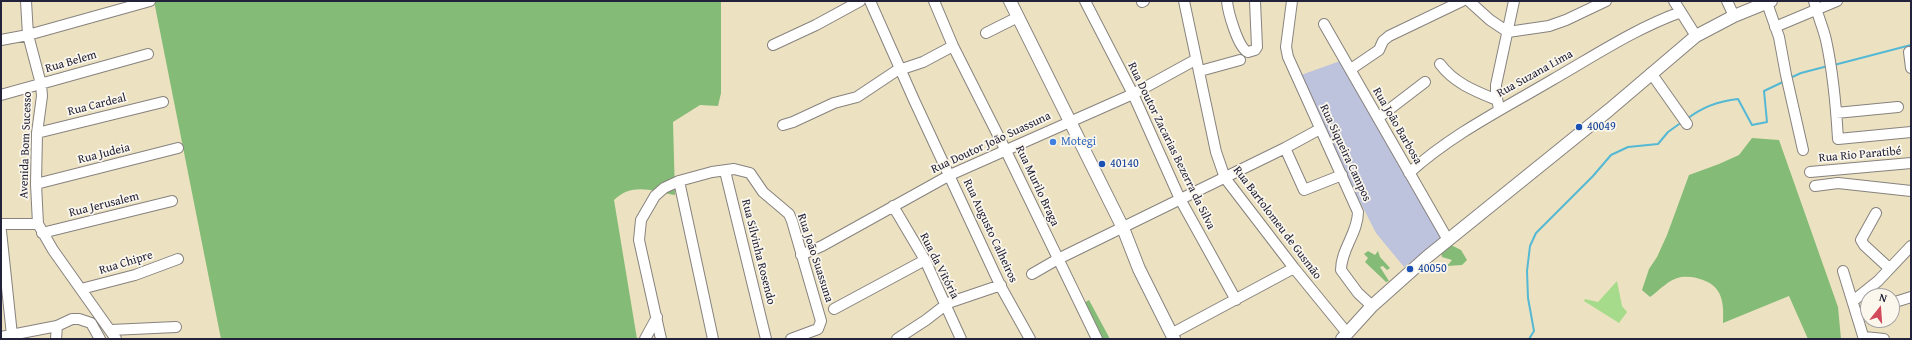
<!DOCTYPE html>
<meta charset="utf-8">
<style>
body{margin:0}
#map{position:relative;width:1912px;height:340px;overflow:hidden;background:#ece2c1;font-family:"Gentium Book Plus",serif}
canvas{display:block}
.frame{position:absolute;inset:0;border:2px solid #22223b;pointer-events:none}
.north{position:absolute;left:1860px;top:288px;width:40px;height:40px;box-sizing:border-box;background:#fbf7ec;border:1px solid #a4a2a5;border-radius:50%;rotate:17deg;font-size:11px;font-weight:700;line-height:16px;text-align:center;color:#22223b}
.north::after{content:'';display:block;margin:auto;width:14px;height:18px;background:#d1495b;clip-path:polygon(50% 0,100% 100%,50% 72%,0 100%)}
</style>
<div id="map">
<canvas width="1912" height="340"></canvas>
<div class="frame"></div>
<div class="north">N</div>
</div>
<script>
const c = document.querySelector('canvas').getContext('2d');
c.lineJoin = 'round';
function fill(path, color) { c.fillStyle = color; c.fill(path, 'evenodd'); }
function strokePath(path, color, width, dash) { c.strokeStyle = color; c.lineWidth = width; c.lineCap = dash ? 'butt' : 'round'; c.setLineDash(dash || []); c.stroke(path); }
function write(font, color, halo, rows, align = 'center') {
  c.font = font + ' "Gentium Book Plus",serif'; c.lineWidth = 3.5; c.setLineDash([]); c.textBaseline = 'middle'; c.strokeStyle = halo; c.fillStyle = color; for (const [text, x, y, turn = 0] of rows) {
    c.save(); c.translate(x, y); c.rotate((+turn || 0) * Math.PI / 180); c.textAlign = isNaN(turn) ? turn : align; if (halo) c.strokeText(text, 0, 0); c.fillText(text, 0, 0); c.restore();
  }
}
fill(new Path2D(`
 M1343,60L1444,238L1404,267L1376,233L1331,145L1301,75Z`), '#bec3dd');
fill(new Path2D(`
 M1617,281L1622,306L1627,312L1619,323L1584,301L1585,299L1598,302Z`), '#a5db8b');
fill(new Path2D(`
 M154,1H721V93L718,106L700,105L673,122L675,195C652,191 632,182 614,200L637,339H221Z
 M1752,138L1779,140L1838,307L1841,339H1808L1789,296L1723,323C1724,304 1723,287 1703,280C1696,277 1688,276 1681,277C1669,279 1660,290 1650,297L1642,290L1649,269L1657,257L1667,235L1689,175L1719,164L1739,155Z
 M1451,245L1461,250L1467,260L1462,265L1447,266L1452,260L1442,257L1441,253Z
 M1368,251L1375,255L1378,251L1380,257L1390,268L1387,270L1383,266L1380,267L1389,281L1386,282L1365,262L1368,258L1364,254Z
 M1089,300L1110,339H1101L1084,303Z`), '#84bb77');
strokePath(new Path2D(`
 M1834,65L1911,45
 M1790,78L1801,73L1828,66
 M1687,119C1702,107 1719,101 1738,99L1752,125L1767,122L1764,91L1785,81
 M1529,339L1534,331L1528,298L1527,271L1530,246L1536,233L1593,176L1611,155L1628,147L1658,144L1668,132L1682,122`), '#55b8d4', 2);
const minor = new Path2D(`
 M26,1L28,35L41,84L42,96L37,133L36,184L38,224L53,250L116,339
 M870,1L914,100L1001,287L1030,339
 M934,1L953,46L1006,151L1097,339
 M1085,1L1133,94L1180,199L1236,300
 M1184,1L1216,152L1225,178L1294,268L1347,333
 M1227,1C1228,12 1238,48 1248,52L1255,50L1257,47L1255,1
 M1292,1L1286,47L1288,57L1358,212C1358,233 1341,249 1341,270L1358,293L1372,306
 M1469,1L1490,20L1508,32L1549,26L1566,20L1606,1
 M1674,1L1696,36
 M1727,1L1734,16
 M1814,1C1817,14 1823,27 1826,40C1833,72 1836,105 1838,139L1911,132
 M1142,2L1144,1
 M1767,3L1779,37L1786,75L1803,150
 M1324,24L1448,240
 M1775,27L1837,1
 M986,33L1018,17
 M1,40L28,35L150,1
 M773,45L816,25L860,1
 M1909,52L1911,68
 M1440,64C1454,83 1475,91 1497,100
 M1351,69L1379,50L1383,41L1389,36L1462,1
 M1200,71L1240,60
 M1651,73L1687,124
 M1,95L148,54
 M1499,109L1496,93V85L1514,1
 M1836,113L1898,107
 M1378,118L1425,82
 M783,125L793,122L834,103L857,97L896,71L923,62L953,46
 M37,133L163,102
 M1285,148L1304,190L1342,175
 M725,171L766,339
 M1810,172L1911,163
 M1409,173C1452,134 1503,109 1552,80C1594,56 1636,28 1681,12
 M679,181L713,339
 M36,184L178,148
 M1815,186L1838,183L1911,191
 M893,206L925,260L961,339
 M1876,213L1861,240L1864,245L1889,268
 M1,224H38
 M1,231L12,335
 M42,233L172,201
 M801,255L822,246L950,175L1133,94L1195,60
 M1843,271L1864,339
 M1032,274L1058,259L1285,148L1320,129
 M81,289L135,275L178,259
 M1853,301L1878,281L1911,246
 M1892,303L1911,297
 M834,309L925,260
 M111,330L176,327
 M1171,334L1294,268
 M1,337L57,326L72,319H79L91,323L100,339
 M1864,337L1884,339
 M56,339L57,326
 M645,339L657,317
 M661,339L639,240L641,220L655,196L664,188L679,181L712,172L734,169L750,173L763,192L789,214L792,221L821,321L818,329L791,339
 M897,339L926,320L948,303L1001,285`);
const major = new Path2D(`
 M1010,1L1123,228L1139,269L1174,339
 M1342,339L1372,306L1427,257L1609,110L1696,36L1734,16L1771,1`);
strokePath(minor, '#87827e', 12);
strokePath(major, '#87827e', 14);
strokePath(minor, '#fff', 10);
strokePath(major, '#fff', 12);
for (const [x, y, r, color] of [
 [1579,127,4,"#1a4fb4"],
 [1053,142,4,"#3f7fe0"],
 [1102,164,4,"#1a4fb4"],
 [1410,269,4,"#1a4fb4"]
]) { const dot = new Path2D(); dot.arc(x, y, r, 0, 2 * Math.PI); c.fillStyle = color; c.fill(dot); strokePath(dot, '#fbf7ec', 1.5); }
write('12px', '#22223b', '#fbf7ec', [
 ["Rua Belem",71,62,-16],
 ["Rua Suzana Lima",1535,74,-29],
 ["Rua Cardeal",97,105,-14],
 ["Rua João Barbosa",1397,126,60],
 ["Rua Doutor João Suassuna",991,143,-25],
 ["Avenida Bom Sucesso",26,145,-88],
 ["Rua Doutor Zacarias Bezerra da Silva",1171,146,64],
 ["Rua Siqueira Campos",1345,153,65],
 ["Rua Judeia",104,154,-14],
 ["Rua Rio Paratibé",1860,155,-5],
 ["Rua Murilo Braga",1037,186,65],
 ["Rua Jerusalem",104,205,-14],
 ["Rua Bartolomeu de Gusmão",1277,223,53],
 ["Rua Augusto Calheiros",990,231,65],
 ["Rua Silvinha Rosendo",758,252,76],
 ["Rua João Suassuna",815,258,72],
 ["Rua Chipre",126,263,-17],
 ["Rua da Vitória",939,266,63]
]);
write('12px', '#164399', '#fbf7ec', [
 ["40049",1587,127],
 ["40140",1110,164],
 ["40050",1418,269]
], 'left');
write('12px', '#366cbe', '#fbf7ec', [
 ["Motegi",1061,142]
], 'left');
</script>
